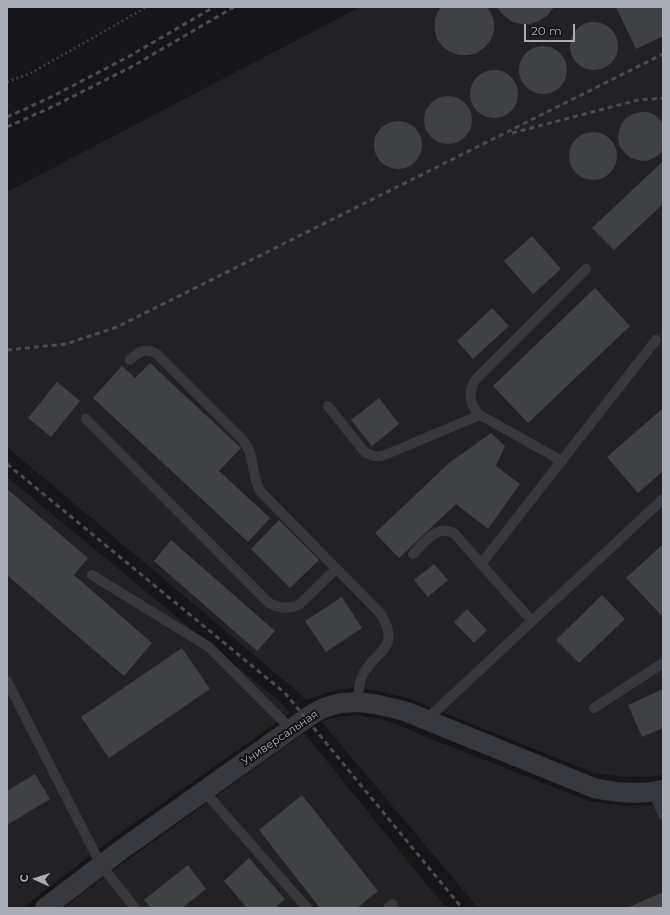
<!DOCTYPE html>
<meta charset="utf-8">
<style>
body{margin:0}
#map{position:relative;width:670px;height:915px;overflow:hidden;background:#161618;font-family:Montserrat,sans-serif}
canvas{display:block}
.frame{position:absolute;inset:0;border:8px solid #a8adb8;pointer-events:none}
.north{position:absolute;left:16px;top:859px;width:40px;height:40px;-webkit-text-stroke:3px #111113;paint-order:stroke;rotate:273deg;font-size:11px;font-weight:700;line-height:16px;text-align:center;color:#a8adb8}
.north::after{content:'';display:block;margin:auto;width:14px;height:18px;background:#a8adb8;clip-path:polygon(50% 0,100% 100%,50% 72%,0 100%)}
.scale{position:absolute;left:524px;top:24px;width:51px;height:18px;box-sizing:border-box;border:2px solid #a8adb8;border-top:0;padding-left:5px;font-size:12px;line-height:14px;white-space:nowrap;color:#a8adb8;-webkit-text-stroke:3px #111113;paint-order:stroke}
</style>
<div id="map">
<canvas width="670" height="915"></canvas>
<div class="frame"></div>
<div class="north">С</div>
<div class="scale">20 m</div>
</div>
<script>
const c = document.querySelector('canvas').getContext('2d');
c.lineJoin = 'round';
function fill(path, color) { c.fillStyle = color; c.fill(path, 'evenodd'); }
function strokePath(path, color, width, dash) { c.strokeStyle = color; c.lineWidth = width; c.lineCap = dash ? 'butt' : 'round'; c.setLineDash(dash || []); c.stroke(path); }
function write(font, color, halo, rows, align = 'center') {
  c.font = font + ' Montserrat,sans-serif'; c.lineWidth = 4; c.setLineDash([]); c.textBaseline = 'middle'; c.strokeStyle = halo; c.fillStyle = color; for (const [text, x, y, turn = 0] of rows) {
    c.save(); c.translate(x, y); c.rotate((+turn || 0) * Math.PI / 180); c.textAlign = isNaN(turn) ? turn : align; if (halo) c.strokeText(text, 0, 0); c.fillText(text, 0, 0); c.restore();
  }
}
fill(new Path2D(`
 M360,7H663V775L648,777H622L594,773L408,698L383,692L355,687L328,692L306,700L292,687L7,447V192Z
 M7,477L279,701L290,713L112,839L22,908H7Z
 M357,715L380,719L399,725L419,734L589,801L622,806L650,805L663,803V908H478L321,721L339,717Z
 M304,733L446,908H63L126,861Z`), '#222225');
fill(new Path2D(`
 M442,7H487L491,13L494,22V31L491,40L485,47L477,53L469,55H459L450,52L443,47L437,39L435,30V20L438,11Z
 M497,7H554L548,15L539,21L530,24H520L511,21L503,15Z
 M616,7H663V36L636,49Z
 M570 46a24 24 0 1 1 48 0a24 24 0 1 1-48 0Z
 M519 70a24 24 0 1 1 48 0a24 24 0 1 1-48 0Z
 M470 94a24 24 0 1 1 48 0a24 24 0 1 1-48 0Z
 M424 120a24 24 0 1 1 48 0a24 24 0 1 1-48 0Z
 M640,112H648L655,115L663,123V150L660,154L654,158L646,161L638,160L631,158L625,153L620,147L618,139L619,132L621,124L626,118L633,114Z
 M374 145a24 24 0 1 1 48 0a24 24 0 1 1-48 0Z
 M569 156a24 24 0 1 1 48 0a24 24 0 1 1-48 0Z
 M663,161V204L614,250L592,228Z
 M532,236L561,269L533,294L504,261Z
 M595,288L630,326L528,423L493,386Z
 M492,308L509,326L473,359L457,341Z
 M150,363L241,448L219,471L270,518L248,542L93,398L122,366L135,378Z
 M57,382L80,401L51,437L28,418Z
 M379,398L399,424L372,446L351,420Z
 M663,408V471L638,493L607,457Z
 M491,433L505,446L496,466L520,484L488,529L456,504L399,558L375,533L449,463Z
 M7,489L88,558L74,575L152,643L124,676L7,575Z
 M279,520L319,560L290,588L251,549Z
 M171,540L275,631L257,651L154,561Z
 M663,544V617L626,578Z
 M434,564L448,580L428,597L414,580Z
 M602,595L625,619L579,663L556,640Z
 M342,597L362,628L326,652L305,621Z
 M467,609L487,630L474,643L454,622Z
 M182,648L210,689L109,758L81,717Z
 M663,689V728L642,737L628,705Z
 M35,774L50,799L7,825V791Z
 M302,795L378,891L357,908H320L259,830Z
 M249,858L285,899L275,908H247L224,881Z
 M188,865L206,889L182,908H151L144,900Z
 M663,892V908H627Z`), '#404145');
strokePath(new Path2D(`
 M7,82L31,73L147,7`), '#3d3f44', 2.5, [2, 3]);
strokePath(new Path2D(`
 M130,360C139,351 147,347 158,355L243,440C255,454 251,475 260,491L380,613C402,648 377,649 363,674C358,682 359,692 358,701
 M328,406L363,450C369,456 376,458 385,455L480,415L562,461
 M480,415C469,404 468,394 475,380L586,269
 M86,419L269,603C280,609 290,610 301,603L336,569
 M413,554C425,542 437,523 455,534L481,564
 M92,575L209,647L291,729
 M532,621L481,564L656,340
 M7,681L101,865L135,908
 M594,708L663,663
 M426,720L663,499
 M204,791L307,908
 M653,792L663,815
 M388,908L393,904`), '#37383d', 10);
strokePath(new Path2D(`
 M45,908L121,850L291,729C299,724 306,718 314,713C343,695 376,703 407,712L594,788C617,793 639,795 663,790`), '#37383d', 20);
strokePath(new Path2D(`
 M7,117L49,98L128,57L214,7
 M7,127L54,106L133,66L234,7
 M512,133L638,100L663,98
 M7,350L66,344L117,327L663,54
 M7,464L285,693L462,908`), '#4a4c52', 3, [5, 4]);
write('11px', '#a8adb8', '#111113', [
 ["Универсальная",280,738,-34]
]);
</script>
